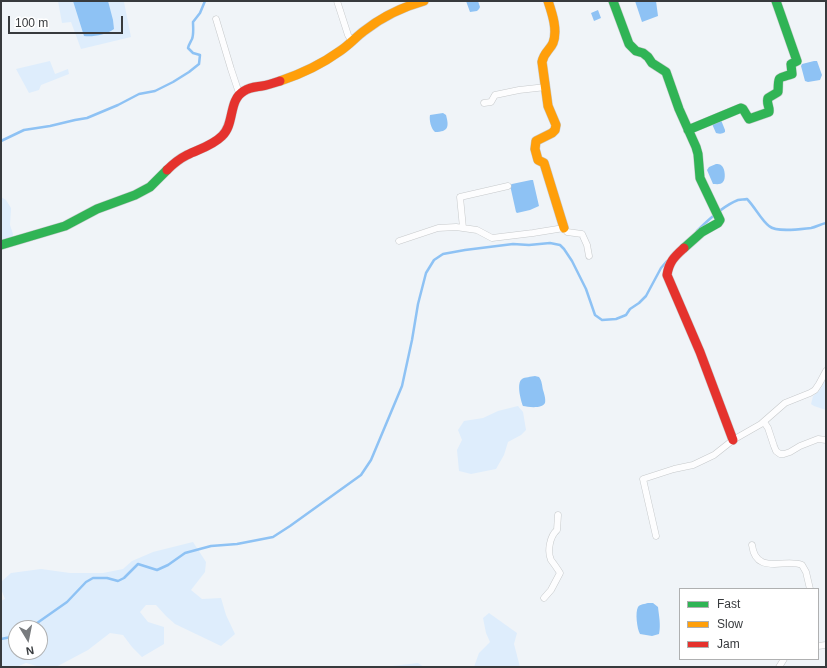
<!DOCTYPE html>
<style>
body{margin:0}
#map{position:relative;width:827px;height:668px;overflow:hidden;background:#f0f4f8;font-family:Helvetica,sans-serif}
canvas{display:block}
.frame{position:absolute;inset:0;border:2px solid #373a3d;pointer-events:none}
.legend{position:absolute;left:679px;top:588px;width:140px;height:72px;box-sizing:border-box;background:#fff;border:1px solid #afb0b1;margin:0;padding:5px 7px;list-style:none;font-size:12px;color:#373a3d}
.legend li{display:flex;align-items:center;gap:8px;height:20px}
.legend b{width:20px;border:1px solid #afb0b1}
.north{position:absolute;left:8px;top:620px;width:40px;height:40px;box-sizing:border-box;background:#fff;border:1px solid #afb0b1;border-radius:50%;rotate:170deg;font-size:11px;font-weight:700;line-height:16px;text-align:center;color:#373a3d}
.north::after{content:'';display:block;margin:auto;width:14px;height:18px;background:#787b7e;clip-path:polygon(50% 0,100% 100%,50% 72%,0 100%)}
.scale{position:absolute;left:8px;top:16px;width:115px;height:18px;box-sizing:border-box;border:2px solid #373a3d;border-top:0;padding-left:5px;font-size:12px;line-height:14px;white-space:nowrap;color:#373a3d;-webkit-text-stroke:3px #fff;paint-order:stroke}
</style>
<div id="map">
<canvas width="827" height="668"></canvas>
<div class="frame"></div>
<ul class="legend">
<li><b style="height:5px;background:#30b455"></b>Fast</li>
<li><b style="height:5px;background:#ff9f0a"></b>Slow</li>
<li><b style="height:5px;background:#e5322d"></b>Jam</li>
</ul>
<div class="north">N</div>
<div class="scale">100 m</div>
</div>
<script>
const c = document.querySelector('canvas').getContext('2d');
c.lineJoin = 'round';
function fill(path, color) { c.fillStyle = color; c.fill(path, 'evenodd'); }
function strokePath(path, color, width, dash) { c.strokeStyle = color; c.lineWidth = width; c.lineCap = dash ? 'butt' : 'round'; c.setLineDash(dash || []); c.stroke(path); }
fill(new Path2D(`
 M58,1H130L124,2L131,37L81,49L71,22L62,23Z
 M50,61L55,74L68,69L69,74L41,85L39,90L29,93L16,69Z
 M1,197L6,200L11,208L10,225L13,234L11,244L1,249Z
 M826,378V410L814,406L811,404L813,396L820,390Z
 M518,406L523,412L526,430L521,435L508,442L504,455L496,469L471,474L459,471L457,450L462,440L458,430L464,421L483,418L498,411Z
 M193,542L206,562L205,572L191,590L202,599L221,598L226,615L235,634L221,646L175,624L166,616L156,605H146L140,612L148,622L164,627V644L142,657L132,647L123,635L110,633L88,650L56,667H40L26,663L16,667H1V601L5,599L1,589V582L11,573L41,569L70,573H103L123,569L132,561L153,552ZM16,628H40V652H16Z
 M489,613L517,633L514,644L520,667H474L479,653L490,642L486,633L483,618Z
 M418,663L424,667H391L392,666Z`), '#deedfc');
fill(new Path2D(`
 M73,1H108L113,20L114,29C106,35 93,37 84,36Z
 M466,1H478L480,7L479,9L477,11L470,12Z
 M635,1H656L658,16L642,22Z
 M598,10L601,18L594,21L591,13Z
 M814,61H817L822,75L820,80L808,82L805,81L801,66L802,64Z
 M443,113L446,115C449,126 449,132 435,132C431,129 429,120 430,115Z
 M721,120L725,130V132C722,134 720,134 716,133L712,124Z
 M716,164C718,164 720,164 722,166C725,169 726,179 723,182C721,185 716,184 713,184L707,170L709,167Z
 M531,180H533L539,206L530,210L517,213L516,212L510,185L512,184Z
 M535,376L539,377C542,381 542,385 543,390C544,393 546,399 545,403C542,409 528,407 523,406C521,401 516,383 522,379C525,377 531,377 535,376Z
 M648,603H653L658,607C659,616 661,625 659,634L652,636L640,634C637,629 635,612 638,607C640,604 645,604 648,603Z`), '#8ec2f4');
strokePath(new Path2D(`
 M1,141L24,130L50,126L75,120L87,118L118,105L139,94L155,91L173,82L189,72L199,64L200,55L193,53L188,48C189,44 190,43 192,39C194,34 193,27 193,22L200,13L205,1
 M697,231C707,221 725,205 738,200C741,199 744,200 747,199C755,207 761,220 769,226C777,233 801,229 811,228C816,227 821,224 826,223
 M30,628L67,602L86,582L93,578H107L118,581L124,578L138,564L157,570L168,565L185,553L211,546L237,544L273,537L290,526L361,475L371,460L402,386L412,340L418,304L426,273L434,260L443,254L465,250L513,244L529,245L550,243L560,245L564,249L572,261L586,289L595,315L602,320L616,319L626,315L630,309L639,303L646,296L661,268L667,261
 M1,639L16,636`), '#8ec2f4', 2.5);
const street = new Path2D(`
 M337,1L348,35L352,42
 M216,19L231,69L238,90L241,93
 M484,103L491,102L495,95L519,90L546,87
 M463,228L460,197L508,186
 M399,241L438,228L456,227L477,230L492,238L533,233L564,228L567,232L582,234L587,245L589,256
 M764,422L768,428L774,446L776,451L780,454H784L790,452L800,446L818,439L826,440
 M656,536L643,479L674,469L693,465L714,455L733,440L761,424L785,403L810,393L815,390L819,384L826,371
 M752,545C756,576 785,558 802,565L806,572L810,589
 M544,598L551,590L560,573C557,568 554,564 551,560C547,551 550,536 557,530L558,515
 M818,646L826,645
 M779,667L784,659`);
const fast = new Path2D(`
 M613,1L629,44L636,51L643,53L648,57L652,63L666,72L679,109L696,147L698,154L700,178L720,220L718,223L702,232L684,248
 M688,130L741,108L743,109L749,119L769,112C770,107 766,103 768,98L778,92C779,76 776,79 792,74L791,64L797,61L776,1
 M1,245L65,226L97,209L135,195L150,187L167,170`);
const slow = new Path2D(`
 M548,1C552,13 558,30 553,43C550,50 544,52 542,62L548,106L556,125L555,130L552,133L536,141L535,149L538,160L544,163L564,228
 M280,81C301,74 322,64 340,51C349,45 356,37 364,31C382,17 402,7 424,1`);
const jam = new Path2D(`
 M167,170C173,164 179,159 187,155C199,149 212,146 222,136C235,124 228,100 244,91C250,87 256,87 262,86C268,85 274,83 280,81
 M684,248C674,257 669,262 667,275L700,352L733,440`);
strokePath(street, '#c6c9cb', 7);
strokePath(fast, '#c6c9cb', 10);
strokePath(slow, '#c6c9cb', 10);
strokePath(jam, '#c6c9cb', 10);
strokePath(street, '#fdfdfe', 6);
strokePath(fast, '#30b455', 9);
strokePath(slow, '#ff9f0a', 9);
strokePath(jam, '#e5322d', 9);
</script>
